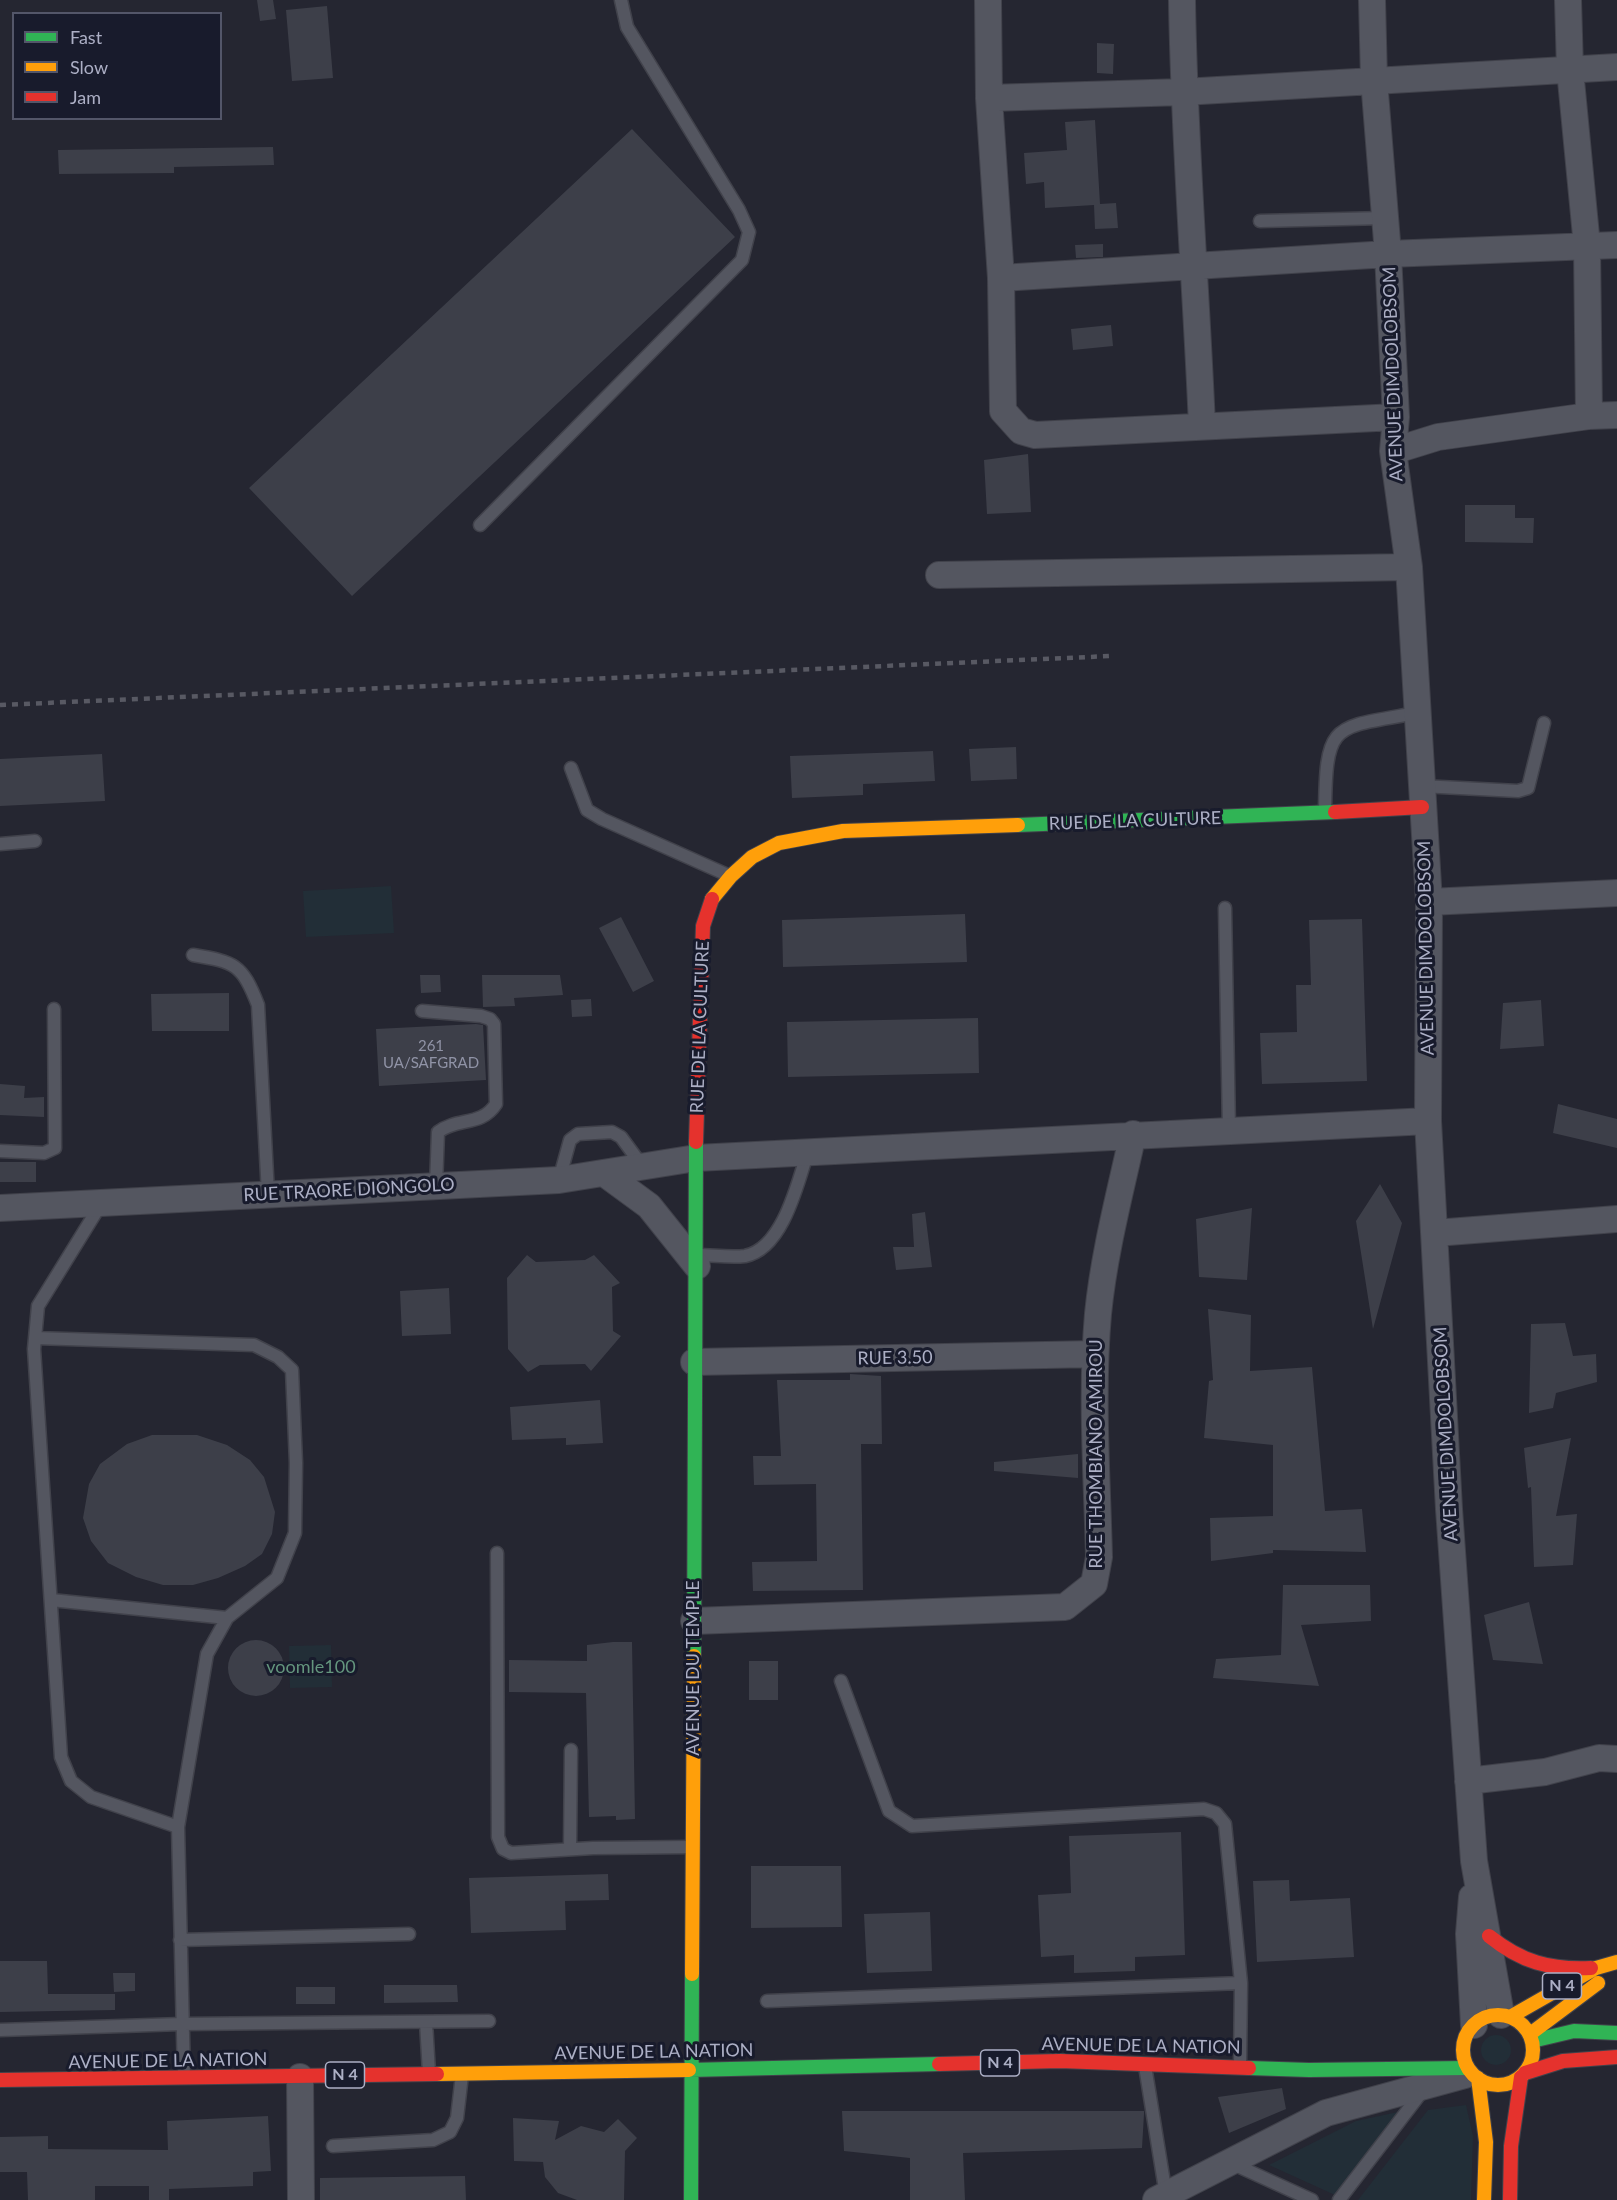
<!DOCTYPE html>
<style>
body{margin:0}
#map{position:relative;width:1617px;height:2200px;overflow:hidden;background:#252631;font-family:Lato,sans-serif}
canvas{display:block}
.legend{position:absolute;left:12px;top:12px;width:210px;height:108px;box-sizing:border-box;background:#181b2c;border:2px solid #535669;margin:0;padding:8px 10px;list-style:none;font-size:18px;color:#acafc5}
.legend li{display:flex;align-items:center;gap:12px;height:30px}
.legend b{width:30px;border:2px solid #535669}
</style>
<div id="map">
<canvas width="1617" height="2200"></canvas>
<ul class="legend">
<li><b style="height:8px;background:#30b455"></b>Fast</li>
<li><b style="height:8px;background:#ff9f0a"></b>Slow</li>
<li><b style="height:8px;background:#e5322d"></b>Jam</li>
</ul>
</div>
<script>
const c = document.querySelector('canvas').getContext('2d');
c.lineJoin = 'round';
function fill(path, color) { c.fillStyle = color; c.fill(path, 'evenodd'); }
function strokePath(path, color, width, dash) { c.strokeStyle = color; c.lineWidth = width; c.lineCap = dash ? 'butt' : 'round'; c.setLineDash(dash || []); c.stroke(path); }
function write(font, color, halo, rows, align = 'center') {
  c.font = font + ' Lato,sans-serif'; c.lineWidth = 6; c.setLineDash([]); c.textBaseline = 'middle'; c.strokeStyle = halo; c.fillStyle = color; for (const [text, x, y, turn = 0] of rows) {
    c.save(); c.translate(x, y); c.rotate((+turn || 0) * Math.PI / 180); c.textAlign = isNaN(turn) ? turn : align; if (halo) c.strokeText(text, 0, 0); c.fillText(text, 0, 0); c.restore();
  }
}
fill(new Path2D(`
 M391,886L394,933L306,937L303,891Z
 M331,1645L332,1687L290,1688L289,1646Z
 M1481 2050a15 15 0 1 1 30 0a15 15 0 1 1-30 0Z
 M1466,2105L1473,2136L1471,2200H1358L1428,2110Z
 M1398,2112L1335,2195L1269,2165L1356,2121Z`), '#222e37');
fill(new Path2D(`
 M257,0H273L276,19L260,21Z
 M327,6L333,78L292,81L286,10Z
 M1097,43L1114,44L1113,74L1097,73Z
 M1095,120L1100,204L1116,203L1118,228L1095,229L1094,205L1045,208L1044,182L1026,184L1024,153L1067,150L1065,122Z
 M632,129L735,237L352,596L249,488Z
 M273,147L274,165L174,167V173L59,174L58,150Z
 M1103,244V257L1076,258L1075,245Z
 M1111,325L1113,346L1073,350L1071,329Z
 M1028,454L1031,512L987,514L984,460Z
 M1465,505H1515V518H1534L1533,543L1465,542Z
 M1016,747L1017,779L971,781L969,749Z
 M933,751L935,781L863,784V795L792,798L790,756Z
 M102,754L105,801L0,806V759Z
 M965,914L967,962L783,967L782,920Z
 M621,917L654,981L633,992L599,928Z
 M1362,919L1367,1081L1262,1084L1260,1033L1297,1032L1296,985H1311L1309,920Z
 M420,975H440L441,992L421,993Z
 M482,975H560L563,995L514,998L515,1006L483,1007Z
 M229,993V1031H152L151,994Z
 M591,999L592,1016L572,1017L571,1000Z
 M1541,1000L1544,1046L1500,1049L1503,1003Z
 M978,1018L979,1073L788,1077L787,1022Z
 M476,1024L483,1025L486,1080L379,1086L376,1029Z
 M0,1084L25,1086L24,1098L44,1097V1117L0,1115Z
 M1558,1104L1617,1119V1148L1553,1133Z
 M0,1162H36V1182H0Z
 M1380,1184L1402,1223L1373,1329L1356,1221Z
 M1252,1208L1247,1280L1199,1277L1196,1219Z
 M925,1212L932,1267L896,1270L893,1247H914L912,1214Z
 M527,1255L536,1262L585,1260L594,1255L620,1283L612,1287L613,1331L621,1336L591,1371L585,1364L540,1365L528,1372L508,1349L507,1278Z
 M449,1288L451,1334L402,1336L400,1291Z
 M1208,1309L1251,1315L1250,1371L1312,1367L1325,1511L1362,1509L1366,1552L1273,1550V1553L1211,1561L1210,1518L1273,1516V1445L1204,1438L1209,1381L1213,1380Z
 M1565,1323L1573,1356L1596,1354L1597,1382L1556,1393L1553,1408L1529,1413L1531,1324Z
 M850,1374L881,1376L882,1444H861L863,1590L753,1591L752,1562L817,1561L816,1484L754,1485L753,1456H781L777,1380H850Z
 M600,1400L603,1443L566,1445V1438L512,1440L510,1407Z
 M152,1435H197L227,1445L250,1460L264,1477L275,1512L272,1534L262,1554L245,1566L218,1578L193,1585H163L136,1577L108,1563L91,1541L83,1518L89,1484L100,1464L127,1444Z
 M1571,1438L1556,1516L1577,1514L1573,1565L1534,1567L1531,1487L1528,1488L1524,1448Z
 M1078,1454V1478L994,1471V1462Z
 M1283,1585H1370L1371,1621L1301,1625L1319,1686L1213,1678L1216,1659L1281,1655Z
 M1529,1602L1543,1664L1493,1660L1484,1615Z
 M228 1668a28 28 0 1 1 56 0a28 28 0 1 1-56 0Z
 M613,1642H632L635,1819L616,1820V1816L589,1817L586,1693L509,1692V1660L587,1661V1645Z
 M749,1661H778V1700H749Z
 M1181,1832L1185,1955L1135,1957V1971L1074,1973V1955L1041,1957L1038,1895L1071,1893L1069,1836Z
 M751,1866H841L842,1927L751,1928Z
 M608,1874L609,1900L565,1901L566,1930L471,1933L469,1878Z
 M1289,1880L1290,1901L1350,1898L1354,1957L1257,1962L1253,1881Z
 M930,1912L932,1971L867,1973L864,1914Z
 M0,1961H47L48,1994H115V2010L0,2012Z
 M113,1973H135V1991L114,1992Z
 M384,1985H457L458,2002L384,2003Z
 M296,1987H335V2004H296Z
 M1282,2088L1286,2109L1229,2133L1218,2097Z
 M842,2111H1144V2114L1142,2148L963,2153L965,2200H910V2158L844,2151Z
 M268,2116L271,2171L253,2172V2186L169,2189V2200H149V2186H95V2200H28L27,2172H0V2137L48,2136V2149L168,2150L167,2121Z
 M513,2118L559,2121L555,2140L581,2126L604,2132L618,2119L637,2138L625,2151L624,2200H577L558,2193L545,2177L543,2162L514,2161Z
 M465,2176L466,2200H320V2178Z`), '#3d3f49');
const lane = new Path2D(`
 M1260,221L1385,218
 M480,525L742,260L749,232L739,210L627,27L621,0
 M571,768L587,810L602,819L730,876
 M1421,786L1518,791L1528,788L1544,723
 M1325,812C1326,721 1332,728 1417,713
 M0,844L35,841
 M1225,908L1229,1130
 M193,955C235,962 242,964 258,1005L268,1194
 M422,1011L481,1016L490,1019L494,1024L496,1104C481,1127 458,1117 438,1132L436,1186
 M0,1151L44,1153L55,1148L54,1009
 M559,1180L570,1140L578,1134L612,1132L621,1137L643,1167
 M101,1204L38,1306L34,1349L61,1757L71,1781L91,1797L178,1827
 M698,1255C713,1255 730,1258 745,1256C783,1249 798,1182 808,1151
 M35,1338L254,1345L278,1357L292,1370L296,1463L295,1533L277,1578L227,1618L207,1654L178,1827L184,2076
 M497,1553L498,1837L503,1849L511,1853L593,1848L691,1847
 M51,1600L227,1618
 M841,1681L889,1811L912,1826L1204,1809L1216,1813L1225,1824L1241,1983L1240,2066
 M570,1849L571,1750
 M180,1940L409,1934
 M767,2001L1241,1983
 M426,2022L429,2073
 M0,2030L182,2024L489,2021
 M1145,2066L1166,2195
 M333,2146L433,2140L450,2132L457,2118L462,2075
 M1231,2163L1312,2200
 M1339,2200L1424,2089`);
const street = new Path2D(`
 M988,0L989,98L1001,278L1003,411L1021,431L1035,435L1396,417
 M1182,0C1184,142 1196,284 1202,426
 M1372,0L1374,80L1388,254L1396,417L1393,451L1409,567L1429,902L1428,1121L1449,1509L1474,1861L1501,2015
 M1568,0L1570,70L1587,246L1589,416
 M989,98L1183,92L1617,67
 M1001,278L1388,254L1617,245
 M1393,451L1438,437L1589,416L1617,415
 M939,575L1409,567
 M1429,902L1617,893
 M604,1173L649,1206L697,1266
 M0,1208L559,1180L696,1158L1428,1121
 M1435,1233L1617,1219
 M694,1362L1095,1354
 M694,1621L1065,1607L1094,1584L1099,1557C1097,1476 1091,1394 1098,1314C1104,1253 1120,1193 1133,1134
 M1468,1781L1545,1772L1599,1758L1617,1759
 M1472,1897L1469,1934L1474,2025
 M300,2077L301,2200
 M1156,2200L1326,2113L1465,2075`);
const fast = new Path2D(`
 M1018,825L1335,812
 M694,1656L696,1142
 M1532,2041L1574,2031L1617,2033
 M1249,2068L1309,2070L1467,2068
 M689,2070L939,2064
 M691,2200L692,1974`);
const slow = new Path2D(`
 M712,899L731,876L752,857L779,843L843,831L1018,825
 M692,1974L694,1656
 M1463 2050a35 35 0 1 1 70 0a35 35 0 1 1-70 0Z
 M1510,2017L1596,1968L1617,1962
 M1530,2034L1598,1983
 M437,2074L689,2070
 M1478,2078L1486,2142L1484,2200`);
const jam = new Path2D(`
 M1335,812L1422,807
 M696,1142L703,926L712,899
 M1489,1936C1521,1962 1550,1970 1591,1968
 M939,2064L1060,2061L1249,2068
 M1525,2073L1563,2061L1617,2057
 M0,2080L437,2074
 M1510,2200L1511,2146L1521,2077`);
strokePath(lane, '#41424b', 15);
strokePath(street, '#41424b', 28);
strokePath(fast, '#41424b', 16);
strokePath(slow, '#41424b', 16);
strokePath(jam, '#41424b', 16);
strokePath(lane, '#545660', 12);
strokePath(street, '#545660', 26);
strokePath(fast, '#30b455', 14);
strokePath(slow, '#ff9f0a', 14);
strokePath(jam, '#e5322d', 14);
strokePath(new Path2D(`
 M0,705L1111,656`), '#585963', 4.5, [6, 6]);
write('15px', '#9093a6', null, [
 ["261",431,1046],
 ["UA/SAFGRAD",431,1063]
]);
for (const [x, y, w] of [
 [1562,1986,39],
 [1000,2063,39],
 [345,2075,39]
]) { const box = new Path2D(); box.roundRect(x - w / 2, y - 13, w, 26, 4.5); c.fillStyle = '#181b2c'; c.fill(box); strokePath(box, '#acafc5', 1.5); }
write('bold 16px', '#acafc5', null, [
 ["N 4",1562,1986],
 ["N 4",1000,2063],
 ["N 4",345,2075]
]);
write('18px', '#acafc5', '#181b2c', [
 ["AVENUE DIMDOLOBSOM",1393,374,-92],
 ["RUE DE LA CULTURE",1135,821,-2],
 ["AVENUE DIMDOLOBSOM",1426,948,-91],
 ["RUE DE LA CULTURE",700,1027,-88],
 ["RUE TRAORE DIONGOLO",349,1190,-3],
 ["RUE 3.50",895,1358,-1],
 ["AVENUE DIMDOLOBSOM",1446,1434,-93],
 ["RUE THOMBIANO AMIROU",1096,1454,-90],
 ["AVENUE DU TEMPLE",693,1668,-90],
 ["AVENUE DE LA NATION",1141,2046,1],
 ["AVENUE DE LA NATION",654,2052,-1],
 ["AVENUE DE LA NATION",168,2061,-1]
]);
write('18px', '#64957d', '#181b2c', [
 ["voomle100",311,1667]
]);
</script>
